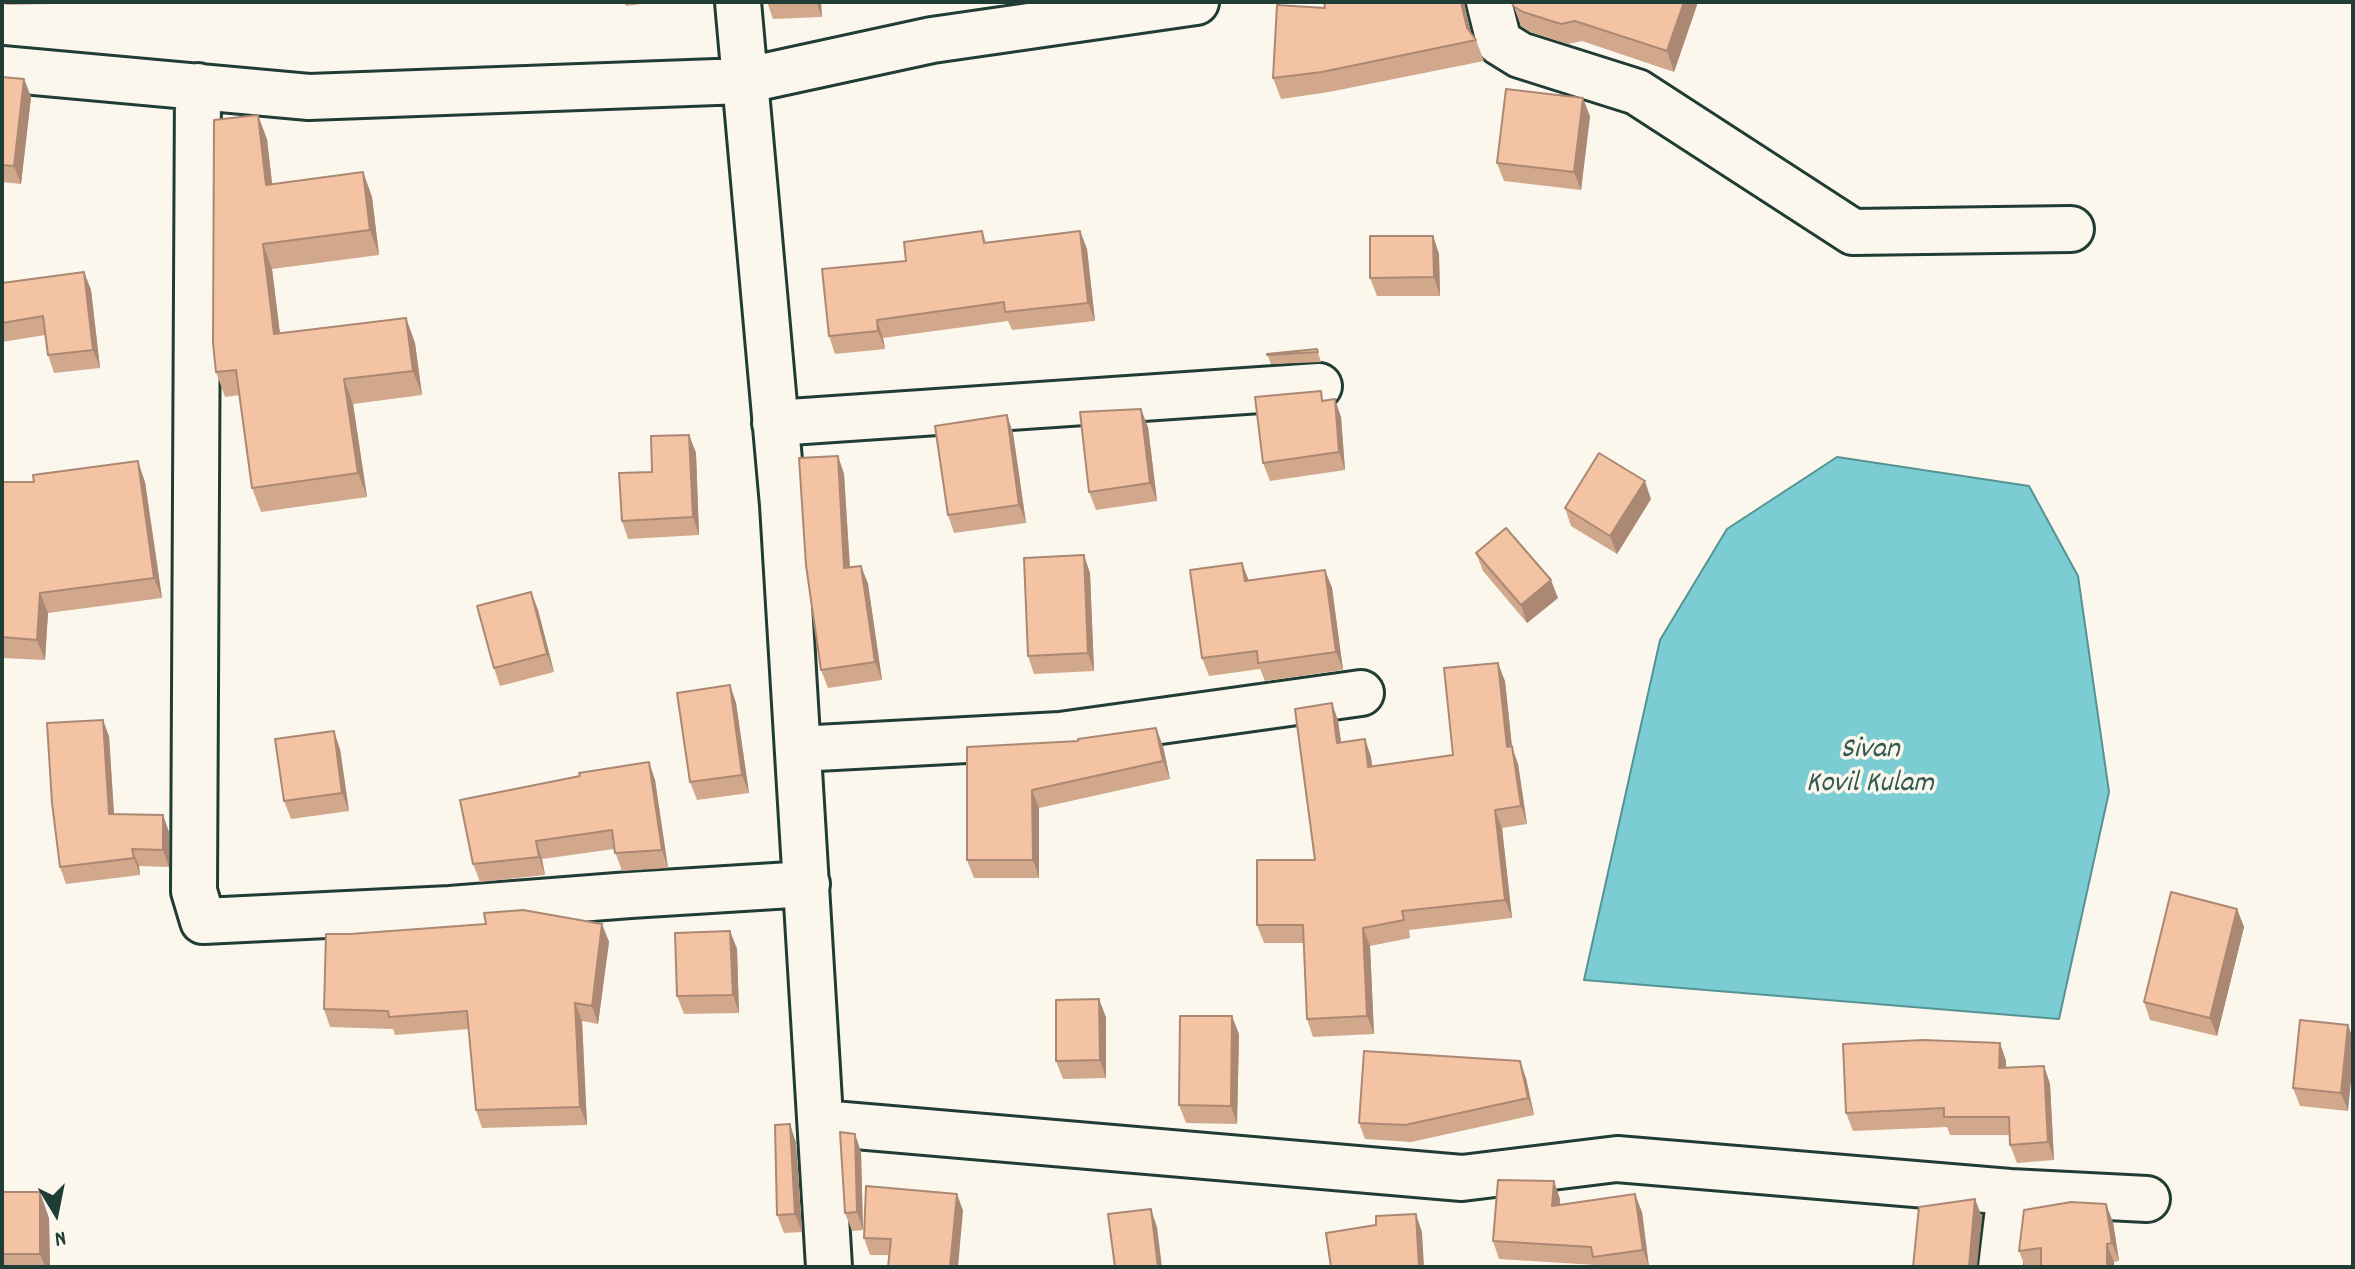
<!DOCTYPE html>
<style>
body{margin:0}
#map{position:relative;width:2355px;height:1269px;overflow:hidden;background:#fbf7ec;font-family:Dekko,sans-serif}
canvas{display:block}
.frame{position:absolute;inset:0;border:4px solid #1f3d34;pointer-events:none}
.north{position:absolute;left:16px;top:1173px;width:80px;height:80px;-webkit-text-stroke:6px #fbf7ec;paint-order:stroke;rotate:170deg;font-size:22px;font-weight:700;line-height:32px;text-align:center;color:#1f3d34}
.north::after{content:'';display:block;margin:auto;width:28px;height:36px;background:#1f3d34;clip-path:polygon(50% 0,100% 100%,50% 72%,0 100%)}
</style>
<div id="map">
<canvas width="2355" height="1269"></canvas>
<div class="frame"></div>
<div class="north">N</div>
</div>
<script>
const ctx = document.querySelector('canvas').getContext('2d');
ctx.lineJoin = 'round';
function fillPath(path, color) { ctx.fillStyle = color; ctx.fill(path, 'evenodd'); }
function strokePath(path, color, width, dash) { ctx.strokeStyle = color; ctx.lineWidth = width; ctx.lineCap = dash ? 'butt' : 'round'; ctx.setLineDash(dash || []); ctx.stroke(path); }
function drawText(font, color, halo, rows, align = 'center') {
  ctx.font = font + ' Dekko,sans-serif'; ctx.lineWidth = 7; ctx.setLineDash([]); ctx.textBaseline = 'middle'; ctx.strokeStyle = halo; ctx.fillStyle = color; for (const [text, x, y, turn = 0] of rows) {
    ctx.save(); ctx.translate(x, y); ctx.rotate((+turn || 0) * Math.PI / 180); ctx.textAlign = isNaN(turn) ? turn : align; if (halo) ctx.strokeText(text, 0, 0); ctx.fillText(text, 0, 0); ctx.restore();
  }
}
const water = new Path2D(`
 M1837 457 2029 486 2078 576 2109 792 2059 1019 1584 980 1660 640 1727 529Z`);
const minor = new Path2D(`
 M738 2 783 505 829 1267
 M1489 2 1499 42 1520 55 1637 92 1853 232 2071 229
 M2 69 309 97 743 81 932 40 1196 2
 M198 86 194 891 203 921 450 909 630 895 807 884
 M775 423 1319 386
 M798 749 1060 735 1361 693
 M821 1123 1462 1178 1617 1159 2010 1192 2147 1199
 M2001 1267 2010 1192`);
const wall = new Path2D(`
 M5 2H52V4L6 5Z
 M624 2H656L626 6Z
 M767 2H821L822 17 773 19Z
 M1512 2 1697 5 1674 72 1582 41 1568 44 1530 32 1521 26Z
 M1465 7 1471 33 1476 40 1484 61 1329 92 1281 99 1273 78 1325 8Z
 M2 77 24 79 31 97 21 184 2 182Z
 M1590 116 1581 190 1504 181 1497 163Z
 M267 139 272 184 363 172 372 197 379 255 272 269 280 333 406 318 415 343 422 395 353 404 367 497 261 512 252 488 240 395 225 397 216 372Z
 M982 231 986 242 1080 231 1087 249 1095 321 1012 330 1008 321 883 338 885 349 835 354 829 336 906 261Z
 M1433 236 1439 254 1440 296H1377L1370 278Z
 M84 272 91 290 100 368 54 373 48 355 45 335 2 342V283Z
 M1317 349 1321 362 1271 364 1267 354Z
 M1324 400 1341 417 1345 470 1270 481 1263 463Z
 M1007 415 1013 433 1026 523 954 533 948 515Z
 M1148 427 1157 501 1096 510 1089 492Z
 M689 435 696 453 699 535 628 539 622 521 652 472Z
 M838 456 844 474 850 567 861 566 868 584 882 680 828 688 821 670Z
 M2 482H145L162 598 48 613 45 660 2 658Z
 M1651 499 1617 554 1571 526 1565 508Z
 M1476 553 1558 598 1527 623 1483 571Z
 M1242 563 1248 580 1325 570 1332 588 1343 670 1265 681 1260 669 1209 676 1202 658Z
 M1090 573 1094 671 1034 674 1028 656Z
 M531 592 538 610 554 672 500 686 494 668Z
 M1505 681 1512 747 1518 764 1527 824 1502 828 1512 918 1409 930 1410 938 1370 946 1374 1034 1313 1037 1307 1019 1304 943H1264L1257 925 1315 860 1332 703 1338 721 1341 743 1365 739 1371 757 1372 766 1453 755Z
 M730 685 736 703 749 793 697 800 690 782Z
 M109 736 114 814 163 815 169 832V867L139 866 140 875 66 884 60 867Z
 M1078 741 1163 746 1170 779 1039 808V878H974L967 860Z
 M340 749 349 811 291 819 284 801Z
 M649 762 655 780 668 868 622 871 614 849 542 859 545 875 480 882 473 864Z
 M2237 909 2244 927 2217 1036 2150 1020 2144 1002Z
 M602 924 609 942 598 1024 582 1021 587 1125 482 1128 476 1110 469 1029 395 1035 393 1029 330 1027 324 1009 350 934Z
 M730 931 737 949 739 1013 684 1014 677 996Z
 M1106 1017V1078L1063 1079 1056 1061Z
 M2348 1025V1111L2300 1106 2293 1088Z
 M1239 1034 1237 1124 1186 1123 1179 1105Z
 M2000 1043 2006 1061V1068L2044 1066 2050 1084 2054 1160 2017 1163 2010 1145V1135H1950L1947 1127 1853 1131 1846 1113Z
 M1526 1078 1534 1115 1411 1142 1365 1139 1359 1123Z
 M790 1124 796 1143 802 1232 784 1233 777 1215Z
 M855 1134 861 1152 863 1230 852 1231 845 1213Z
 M1554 1181 1560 1199V1205L1642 1212 1649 1267H1597L1596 1265 1499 1259 1493 1241Z
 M2 1192 49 1218 50 1267H2Z
 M957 1194 963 1211 889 1255H870L864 1238Z
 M2113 1222 2119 1261 2114 1262V1267H2025L2019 1251Z`);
const shadedWall = new Path2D(`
 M816 2H821L822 17Z
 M1461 2H1465V7L1473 41 1467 28Z
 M1684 2H1696L1697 5 1674 72 1667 51Z
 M24 79 31 97 21 184 14 166Z
 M1583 98 1590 116 1581 190 1574 172Z
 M258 115 267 139 275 209 266 185Z
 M363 172 372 197 379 255 370 230Z
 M1080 231 1087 249 1095 321 1088 303Z
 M1433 236 1439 254 1440 296 1434 277Z
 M263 244 272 269 283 359 274 334Z
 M84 272 91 290 100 368 93 350Z
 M406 318 415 343 422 395 413 371Z
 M877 320 883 338 885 349 878 331Z
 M344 379 353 404 367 497 358 473Z
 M1335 399 1341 417 1345 470 1339 452Z
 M1141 409 1148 427 1157 501 1150 483Z
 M1007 415 1013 433 1026 523 1019 505Z
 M689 435 696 453 699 535 693 517Z
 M838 456 844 474 851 586 844 568Z
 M138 461 145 482 162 598 154 578Z
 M1645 481 1651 499 1617 554 1610 536Z
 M1084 555 1090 573 1094 671 1088 653Z
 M1242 563 1249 581H1245Z
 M861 566 868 584 882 680 875 662Z
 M1325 570 1332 588 1343 670 1336 652Z
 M1551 580 1558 598 1527 623 1521 605Z
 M531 592 538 610 554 672 547 654Z
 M40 593 48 613 45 660 37 640Z
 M1498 663 1505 681 1512 747 1518 764 1527 824 1521 806 1507 747Z
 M730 685 736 703 749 793 742 775Z
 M1332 703 1338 721 1344 761 1337 743Z
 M103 720 109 736 115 831 109 814Z
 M1156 728 1163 746 1170 779 1163 761Z
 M334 731 340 749 349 811 342 793Z
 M1365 739 1371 757 1375 785 1368 767Z
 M649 762 655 780 668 868 662 850Z
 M1032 790 1039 808V878L1033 860Z
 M1495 810 1502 828 1512 918 1505 900Z
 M163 815 169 832V867L163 850Z
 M536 841 542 859 545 875 539 857Z
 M132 849 139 866 140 875 134 858Z
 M2237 909 2244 927 2217 1036 2210 1018Z
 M602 924 609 942 598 1024 592 1006Z
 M1363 928 1370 946 1374 1034 1367 1016Z
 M730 931 737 949 739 1013 733 995Z
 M1099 999 1106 1017V1078L1100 1060Z
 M575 1003 582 1021 587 1125 580 1107Z
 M1232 1016 1239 1034 1237 1124 1231 1106Z
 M2348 1025 2353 1038V1061L2348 1111 2341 1093Z
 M2000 1043 2006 1061V1086L1999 1068Z
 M1520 1061 1526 1078 1534 1115 1528 1098Z
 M2044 1066 2050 1084 2054 1160 2048 1142Z
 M790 1124 796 1143 802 1232 795 1214Z
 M855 1134 861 1152 863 1230 857 1212Z
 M1554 1181 1560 1199 1559 1224 1552 1206Z
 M40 1192 49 1218 50 1267H45L40 1254Z
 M957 1194 963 1211 958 1267H950Z
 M1635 1194 1642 1212 1649 1267 1643 1250Z
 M1975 1199 1982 1217 1977 1267H1969Z
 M2106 1204 2113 1222 2119 1261 2112 1243Z
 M1151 1209 1157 1227 1162 1267H1158Z
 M1416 1214 1422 1232 1424 1267H1419Z
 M2107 1244 2114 1262V1267H2107Z`);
const building = new Path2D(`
 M1324 2H1461L1467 28 1476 40 1322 72 1273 78 1277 5 1325 8Z
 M1512 2H1684L1667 51 1575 21 1561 24 1523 12 1513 6Z
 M2 77 24 79 14 166 2 165Z
 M1506 89 1583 98 1574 172 1497 163Z
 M258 115 266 185 363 172 370 230 263 244 274 334 406 318 413 371 344 379 358 473 252 488 236 370 216 372 213 343 214 120Z
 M982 231 984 243 1080 231 1088 303 1005 312 1004 302 877 320 878 331 829 336 822 269 906 261 904 242Z
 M1370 236H1433L1434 277 1370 278Z
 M84 272 93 350 48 355 43 316 2 323V283Z
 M1317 349 1318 352 1267 355V354Z
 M1321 391 1322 401 1335 399 1339 452 1263 463 1255 397Z
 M1141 409 1150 483 1089 492 1080 412Z
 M1007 415 1019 505 948 515 935 426Z
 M689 435 693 517 622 521 619 473 652 472 651 436Z
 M1599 453 1645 481 1610 536 1565 508Z
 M838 456 844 568 861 566 875 662 821 670 806 565 799 458Z
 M138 461 154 578 40 593 37 640 2 637V482H34L33 475Z
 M1506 528 1551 580 1521 605 1476 553Z
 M1084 555 1088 653 1028 656 1024 558Z
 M1242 563 1245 581 1325 570 1336 652 1258 663 1257 651 1202 658 1190 570Z
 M531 592 547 654 494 668 477 606Z
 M1498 663 1507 747 1512 746 1521 806 1495 810 1505 900 1402 911 1404 920 1363 928 1367 1016 1307 1019 1303 925H1257V860H1315L1295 709 1332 703 1337 743 1365 739 1368 767 1453 755 1444 668Z
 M730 685 742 775 690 782 677 693Z
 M103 720 109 814 163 815V850L132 849 134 858 60 867 52 803 47 723Z
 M1156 728 1163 761 1032 790 1033 860H967V747L1078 741V739Z
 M334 731 342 793 284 801 275 739Z
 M649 762 662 850 615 853 612 830 536 841 539 857 473 864 460 800 580 776 579 773Z
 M2171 892 2237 909 2210 1018 2144 1002Z
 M523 910 602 924 592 1006 575 1003 580 1107 476 1110 467 1011 389 1017 388 1011 324 1009 326 934H350L486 924 484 913Z
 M730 931 733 995 677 996 675 933Z
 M1099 999 1100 1060 1056 1061V1000Z
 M1180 1016H1232L1231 1106 1179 1105Z
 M2300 1020 2348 1025 2341 1093 2293 1088Z
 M1923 1040 2000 1043 1999 1068 2044 1066 2048 1142 2010 1145 2009 1117H1944V1108L1846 1113 1843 1044Z
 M1364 1051 1520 1061 1528 1098 1405 1125 1359 1123Z
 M790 1124 795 1214 777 1215 775 1125Z
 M840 1132 855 1134 857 1212 845 1213Z
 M1498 1180 1554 1181 1552 1206 1635 1194 1643 1250 1593 1257 1591 1247 1493 1241Z
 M866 1186 957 1194 950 1267H888L891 1239 864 1238Z
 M2 1192H40V1254H2Z
 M1975 1199 1969 1267H1913L1919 1207Z
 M2071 1202 2106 1204 2112 1243 2107 1244V1267H2041V1248L2019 1251 2024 1210Z
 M1151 1209 1158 1267H1115L1108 1214Z
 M1416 1214 1419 1267H1331L1326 1233 1376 1225V1216Z`);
const waterNames = [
 ["Sivan",1870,752],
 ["Kovil Kulam",1870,786]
];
fillPath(water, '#7bccd3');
strokePath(water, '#569393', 2);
strokePath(minor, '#1f3d34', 50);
strokePath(minor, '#fbf7ec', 44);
fillPath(wall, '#d2a88d');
fillPath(shadedWall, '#ab8873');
fillPath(building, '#f4c3a4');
strokePath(building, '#ab8873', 2);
drawText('italic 30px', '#315a54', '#fbf7ec', waterNames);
</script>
